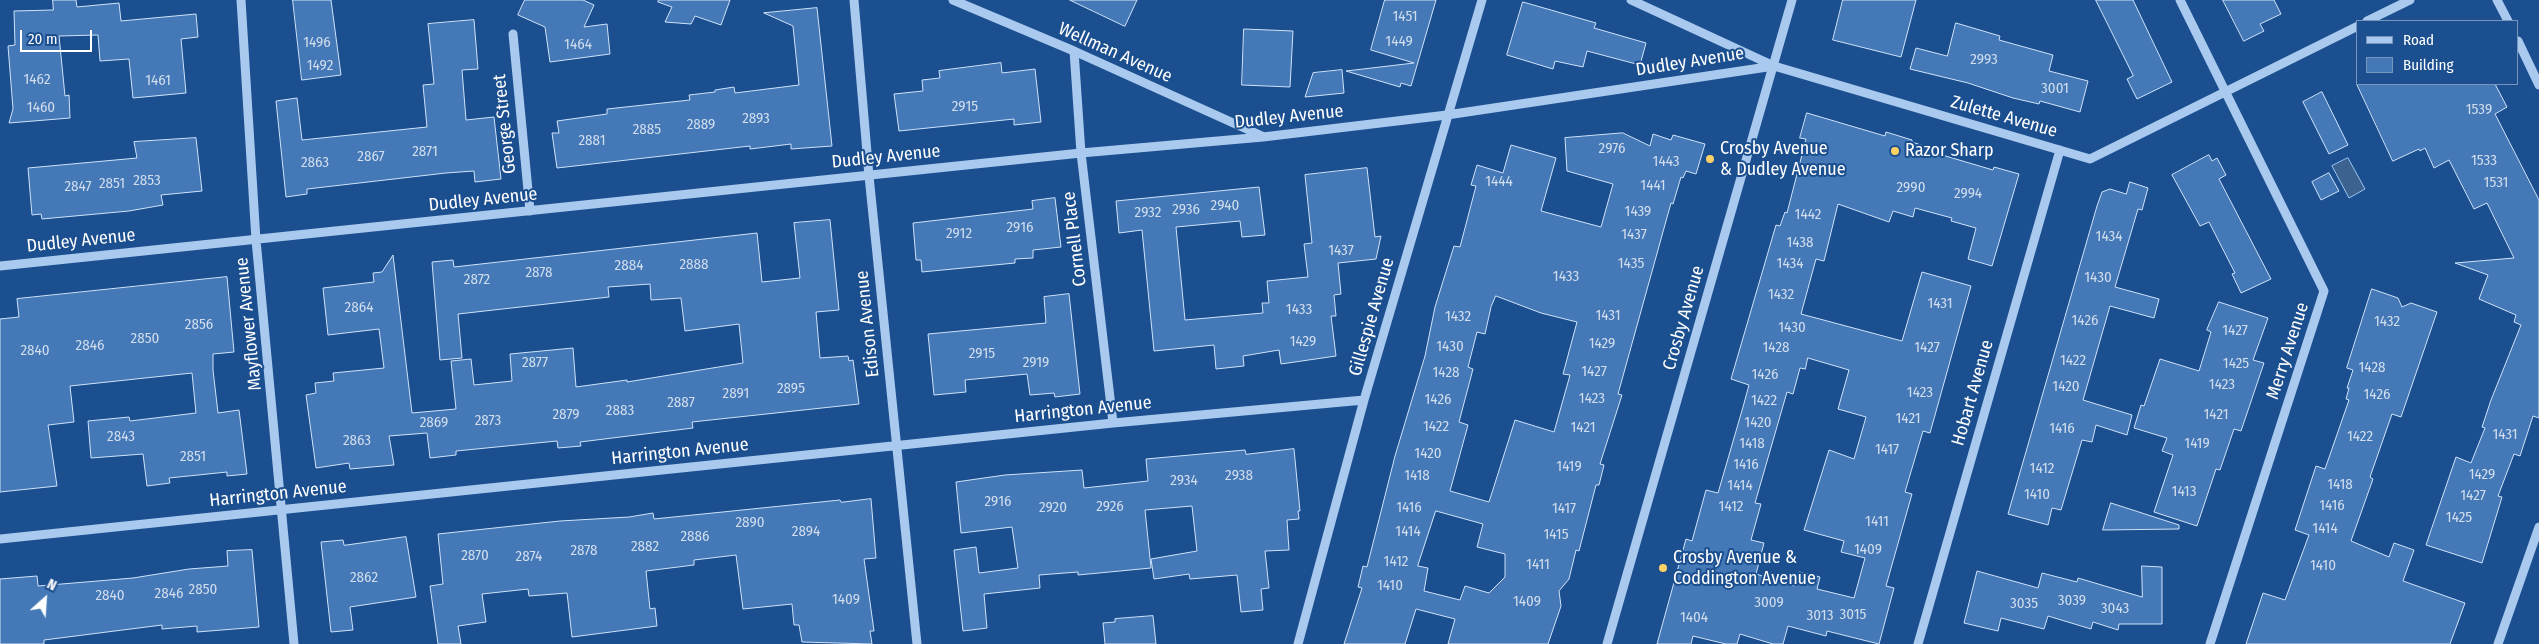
<!DOCTYPE html>
<style>
body{margin:0}
#map{position:relative;width:2539px;height:644px;overflow:hidden;background:#1b4f8f;font-family:"Fira Sans Condensed",sans-serif}
canvas{display:block}
.legend{position:absolute;left:2356px;top:20px;width:162px;height:65px;box-sizing:border-box;background:#1b4f8f;border:1px solid #7695bc;margin:0;padding:6px 9px;list-style:none;font-size:15px;color:#fff}
.legend li{display:flex;align-items:center;gap:10px;height:25px}
.legend b{width:25px;border:1px solid #7695bc}
.north{position:absolute;left:20px;top:574px;width:50px;height:50px;-webkit-text-stroke:4px #1b4f8f;paint-order:stroke;rotate:26deg;font-size:14px;font-weight:700;line-height:20px;text-align:center;color:#fff}
.north::after{content:'';display:block;margin:auto;width:18px;height:22px;background:#fff;clip-path:polygon(50% 0,100% 100%,50% 72%,0 100%)}
.scale{position:absolute;left:20px;top:30px;width:72px;height:22px;box-sizing:border-box;border:2px solid #fff;border-top:0;padding-left:6px;font-size:15px;line-height:18px;white-space:nowrap;color:#fff;-webkit-text-stroke:4px #1b4f8f;paint-order:stroke}
</style>
<div id="map">
<canvas width="2539" height="644"></canvas>
<ul class="legend">
<li><b style="height:6px;background:#a9c9ee"></b>Road</li>
<li><b style="height:14px;background:#4478b7"></b>Building</li>
</ul>
<div class="north">N</div>
<div class="scale">20 m</div>
</div>
<script>
const ctx = document.querySelector('canvas').getContext('2d');
ctx.lineJoin = 'round';
function fillPath(path, color) { ctx.fillStyle = color; ctx.fill(path, 'evenodd'); }
function strokePath(path, color, width, dash) { ctx.strokeStyle = color; ctx.lineWidth = width; ctx.lineCap = dash ? 'butt' : 'round'; ctx.setLineDash(dash || []); ctx.stroke(path); }
function drawText(font, color, halo, rows, align = 'center') {
  ctx.font = font + ' "Fira Sans Condensed",sans-serif'; ctx.lineWidth = 4; ctx.setLineDash([]); ctx.textBaseline = 'middle'; ctx.strokeStyle = halo; ctx.fillStyle = color; for (const [text, x, y, turn = 0] of rows) {
    ctx.save(); ctx.translate(x, y); ctx.rotate((+turn || 0) * Math.PI / 180); ctx.textAlign = isNaN(turn) ? turn : align; if (halo) ctx.strokeText(text, 0, 0); ctx.fillText(text, 0, 0); ctx.restore();
  }
}
const water = new Path2D(`
 M2348 158 2365 189 2349 198 2332 166Z`);
const building = new Path2D(`
 M53 0H76L77 7 119 3 121 21 196 14 198 37 181 39 186 93 133 98 129 59 100 61 98 35 59 36 65 96 69 95 70 118 9 123 13 109 8 46 15 45 14 11 53 10Z
 M293 0H331L341 75 302 80Z
 M525 0H583L594 5 584 27 607 24 610 54 550 62 545 27 518 15Z
 M659 0H730L721 25 695 16 691 24 665 22 672 7 658 2Z
 M1070 0H1137L1125 26Z
 M1385 0H1436L1411 86 1401 83 1400 87 1346 71 1414 63 1371 50Z
 M1843 0H1916L1901 57 1833 40Z
 M2096 0H2133L2172 82 2137 99 2127 79 2133 76Z
 M2223 0H2274L2281 14 2260 24 2264 31 2244 41Z
 M1523 2 1596 23 1594 28 1646 43 1640 65 1587 51 1583 67 1555 61 1553 69 1507 55Z
 M817 8 832 146 791 149V144L750 149V146L557 168 552 133H559L557 121 607 114V109L690 100 689 95 715 92V90L734 87 735 93 799 85 793 26 764 13Z
 M474 20 478 69 462 70 466 120 494 117 501 179 475 182 474 171 446 173 307 189V194L286 197 276 101 297 98 302 140 427 127 423 85 434 84 428 24Z
 M1956 23 2000 36 1999 40 2053 55 2049 71 2088 81 2080 112 2040 101 2039 104 2013 98 1968 83 1910 69 1916 48 1947 56Z
 M1244 29 1293 31 1290 87 1242 85Z
 M1001 63 1002 73 1035 69 1041 122 1014 125V119L899 131 894 94 923 91 922 80 940 78 939 71Z
 M1342 70 1344 93 1305 97 1313 73Z
 M2357 84H2495L2507 107 2495 114 2539 200V418L2533 416 2520 456 2514 454 2498 496 2502 497 2482 563 2426 545 2456 457 2471 463 2485 428 2482 427 2491 400 2521 325 2514 322 2516 315 2479 299 2488 275 2455 263 2514 258 2487 203 2474 209 2449 160 2434 168 2425 148 2420 151 2419 149 2393 161Z
 M2322 92 2348 145 2329 154 2303 102Z
 M1807 113 1885 136 1886 132 1912 140V142L1933 149 1932 152 1993 170 1994 167 2019 174 1992 266 1968 259 1976 228 1951 221 1952 218 1915 208 1913 217 1893 211 1889 222 1838 204 1824 261 1816 259 1801 314 1902 341 1922 272 1971 286 1930 433 1923 431 1905 492 1912 494 1886 586 1894 588 1879 644 1827 631 1826 636 1788 626 1783 644H1773L1740 634 1737 644H1726L1693 636 1691 644H1657L1686 539 1692 541 1706 490 1718 493 1743 407 1749 385 1731 379 1776 225 1780 226 1785 212 1787 213 1806 139 1800 138ZM1808 358 1849 370 1838 409 1866 417 1854 459 1829 450 1804 530 1844 541 1841 552 1865 558 1854 598 1817 589 1820 577 1799 572 1795 586 1756 574 1764 543 1751 540 1761 504 1755 503 1787 392 1793 394 1800 368 1805 369Z
 M1623 133 1650 146 1653 134 1671 140 1673 135 1705 144 1696 174 1686 171 1683 178 1681 177 1673 204 1671 203 1618 394 1622 395 1600 464 1604 465 1599 485H1596L1579 551 1576 550 1569 579 1559 591 1561 606 1548 644H1448L1455 619 1416 609 1405 644H1344L1362 588 1358 587 1363 566 1367 567 1395 456 1425 356 1435 307 1454 246 1460 247 1476 186 1471 185 1477 165 1503 173 1511 145 1556 158 1541 211 1601 227 1613 184 1567 171 1565 138ZM1496 296 1541 313 1577 322 1563 374 1570 375 1554 432 1515 420 1489 502 1450 491 1468 425 1459 422 1473 369 1468 367 1477 332 1485 334 1491 307ZM1436 511 1483 524 1477 547 1505 554V577L1489 593 1465 586 1460 600 1424 591 1428 568 1418 566Z
 M196 138 202 191 161 195 163 205 129 211 42 219 41 214 32 215 28 168 137 158 134 142Z
 M2209 155 2212 161 2217 158 2226 175 2219 179 2271 279 2241 293 2232 274 2235 273 2209 222 2200 226 2172 175Z
 M1367 168 1375 237 1381 236 1376 259 1338 263 1341 294 1334 295 1336 316H1331L1336 356 1281 364 1279 350 1243 356 1244 366 1216 369 1214 345 1154 351 1142 230 1119 233 1116 201 1259 187 1265 235 1242 237 1240 221 1176 227 1185 320 1263 313 1262 303H1269L1267 281 1308 277 1304 244 1312 243 1305 175Z
 M2329 173 2339 191 2321 200 2312 182Z
 M2130 182 2148 188 2142 210 2138 209 2115 287 2159 299 2154 318 2110 306 2083 400 2132 415 2127 435 2096 425 2092 442 2082 440 2061 510 2052 508 2048 525 2008 514 2097 206 2102 192 2110 189 2126 194Z
 M1055 198 1061 247 1033 250V258L1015 259V263L922 272 921 260H916L913 223 1033 209 1032 201Z
 M830 220 839 310 816 312 820 358 848 356 849 361 853 360 859 404 692 422 693 428 580 442 581 446 558 448 557 441 456 451V455L430 458 427 433 389 436 394 465 350 469 349 463 316 468 306 395 316 393 315 383 334 381 333 373 384 368 379 329 328 335 323 288 374 282 373 273 382 272 393 255 412 413 456 409 451 361 471 359 474 385 512 381 510 354 573 348 576 387 627 380V382L743 363 739 324 685 331 681 298 651 300 650 284 608 287 609 297 458 314 462 358 440 360 432 262 453 260 454 267 757 233 762 282 800 278 794 223Z
 M227 277 234 352 213 354V370L218 413 239 410 247 474 227 476V472L169 478 170 483 147 486 143 454 91 458 88 421 129 417 130 421 196 413 192 373 70 386 74 422 48 425 57 486 0 492V319L19 317 17 299Z
 M2372 289 2398 298 2402 307 2411 303 2437 312 2401 417 2392 414 2370 477 2373 479 2351 541 2389 557 2394 543 2414 550 2403 581 2465 603 2450 644H2246L2263 593 2285 600 2309 535 2295 530 2316 466 2325 469 2349 400 2346 399 2349 388H2347L2353 370 2347 368Z
 M1069 294 1080 394 1055 397 1054 393 1030 395 1027 374 965 380 966 392 934 395 928 334 1046 323 1044 297Z
 M2219 302 2268 318 2253 360 2264 363 2241 431 2234 429 2220 470 2216 469 2197 526 2154 512 2173 455 2162 451 2167 438 2134 428 2141 405 2144 406 2160 359 2199 371 2211 332 2207 330Z
 M1294 449 1300 511H1298L1299 519 1287 520 1289 550 1265 551 1269 588 1261 589 1263 610 1241 612 1237 575 1190 579 1189 574 1154 579 1151 559 1197 551 1192 506 1145 510 1151 568 1078 575V572L1039 575 1040 588 984 594 987 628 963 631 954 550 976 547 979 573 1018 568 1012 527 961 533 956 482 1005 475 1082 470 1084 488 1148 481 1146 459 1245 450 1246 454Z
 M871 499 876 558 864 559 874 631H870L872 644 802 642 799 625H794L792 604 743 609 736 555 694 560V565L646 571 650 609 655 608 657 626 572 637 567 593 529 596 528 589 482 594 486 622 458 626 461 644H438L430 586 443 584 438 534 560 521 629 517 653 513 654 519 840 500 841 502Z
 M2111 503 2179 525V529L2103 530Z
 M406 537 416 597 350 607 353 630 331 632 321 542 343 540 344 545Z
 M252 550 259 627 197 632V626L162 629V625L44 640V644H0V579L37 576 38 586 133 578 189 569 228 566 227 551Z
 M2142 566 2162 567V624H2119L2118 630 2093 622 2091 629 2048 616 2044 629 2001 618 1998 631 1964 623 1977 571 2038 588 2042 573 2077 582 2078 578 2142 597Z
 M1153 616 1156 644H1105L1103 623 1115 622V619Z`);
const minor = new Path2D(`
 M241 0 256 240 294 644
 M854 0 869 176 917 644
 M953 0 1074 51 1262 136
 M1631 0 1774 66 2090 159 2358 26
 M2180 0 2324 291 2210 644
 M2497 0 2508 21
 M2367 21 2410 0
 M513 34 530 211
 M2518 41 2539 85
 M1074 51 1081 153 1113 423
 M0 266 1081 153 1263 137 1447 115 1774 66
 M0 539 1113 423 1364 400
 M1298 644 1364 400 1482 0
 M1607 644 1792 0
 M1918 644 2060 150
 M2498 644 2539 527`);
const markers = [
 [1895,151,5,"#ffd166"],
 [1710,159,5,"#ffd166"],
 [1663,568,5,"#ffd166"]
];
const numberNames = [
 ["1451",1405,17],
 ["1449",1399,42],
 ["1496",317,43],
 ["1464",578,45],
 ["2993",1984,60],
 ["1492",320,66],
 ["1462",37,80],
 ["1461",158,81],
 ["3001",2055,89],
 ["2915",965,107],
 ["1460",41,108],
 ["1539",2479,110],
 ["2893",756,119],
 ["2889",701,125],
 ["2885",647,130],
 ["2881",592,141],
 ["2976",1612,149],
 ["2871",425,152],
 ["2867",371,157],
 ["1533",2484,161],
 ["1443",1666,162],
 ["2863",315,163],
 ["2853",147,181],
 ["1444",1499,182],
 ["1531",2496,183],
 ["2851",112,184],
 ["1441",1653,186],
 ["2847",78,187],
 ["2990",1911,188],
 ["2994",1968,194],
 ["2940",1225,206],
 ["2936",1186,210],
 ["1439",1638,212],
 ["2932",1148,213],
 ["1442",1808,215],
 ["2916",1020,228],
 ["2912",959,234],
 ["1437",1634,235],
 ["1434",2109,237],
 ["1438",1800,243],
 ["1437",1341,251],
 ["1435",1631,264],
 ["1434",1790,264],
 ["2888",694,265],
 ["2884",629,266],
 ["2878",539,273],
 ["1433",1566,277],
 ["1430",2098,278],
 ["2872",477,280],
 ["1432",1781,295],
 ["1431",1940,304],
 ["2864",359,308],
 ["1433",1299,310],
 ["1431",1608,316],
 ["1432",1458,317],
 ["1426",2085,321],
 ["1432",2387,322],
 ["2856",199,325],
 ["1430",1792,328],
 ["1427",2235,331],
 ["2850",145,339],
 ["1429",1303,342],
 ["1429",1602,344],
 ["2846",90,346],
 ["1430",1450,347],
 ["1428",1776,348],
 ["1427",1927,348],
 ["2840",35,351],
 ["2915",982,354],
 ["1422",2073,361],
 ["2877",535,363],
 ["2919",1036,363],
 ["1425",2236,364],
 ["1428",2372,368],
 ["1427",1594,372],
 ["1428",1446,373],
 ["1426",1765,375],
 ["1423",2222,385],
 ["1420",2066,387],
 ["2895",791,389],
 ["1423",1920,393],
 ["2891",736,394],
 ["1426",2377,395],
 ["1423",1592,399],
 ["1426",1438,400],
 ["1422",1764,401],
 ["2887",681,403],
 ["2883",620,411],
 ["2879",566,415],
 ["1421",2216,415],
 ["1421",1908,419],
 ["2873",488,421],
 ["2869",434,423],
 ["1420",1758,423],
 ["1422",1436,427],
 ["1421",1583,428],
 ["1416",2062,429],
 ["1431",2505,435],
 ["2843",121,437],
 ["1422",2360,437],
 ["2863",357,441],
 ["1418",1752,444],
 ["1419",2197,444],
 ["1417",1887,450],
 ["1420",1428,454],
 ["2851",193,457],
 ["1416",1746,465],
 ["1419",1569,467],
 ["1412",2042,469],
 ["1429",2482,475],
 ["2938",1239,476],
 ["1418",1417,476],
 ["2934",1184,481],
 ["1418",2340,485],
 ["1414",1740,486],
 ["1413",2184,492],
 ["1410",2037,495],
 ["1427",2473,496],
 ["2916",998,502],
 ["1416",2332,506],
 ["2926",1110,507],
 ["1412",1731,507],
 ["2920",1053,508],
 ["1416",1409,508],
 ["1417",1564,509],
 ["1425",2459,518],
 ["1411",1877,522],
 ["2890",750,523],
 ["1414",2325,529],
 ["2894",806,532],
 ["1414",1408,532],
 ["1415",1556,535],
 ["2886",695,537],
 ["2882",645,547],
 ["1409",1868,550],
 ["2878",584,551],
 ["2870",475,556],
 ["2874",529,557],
 ["1412",1396,562],
 ["1411",1538,565],
 ["1410",2323,566],
 ["2862",364,578],
 ["1410",1390,586],
 ["2850",203,590],
 ["2846",169,594],
 ["2840",110,596],
 ["1409",846,600],
 ["3039",2072,601],
 ["1409",1527,602],
 ["3009",1769,603],
 ["3035",2024,604],
 ["3043",2115,609],
 ["3015",1853,615],
 ["3013",1820,616],
 ["1404",1694,618]
];
const streetNames = [
 ["Wellman Avenue",1115,53,24],
 ["Dudley Avenue",1690,62,-9],
 ["Dudley Avenue",1289,117,-6],
 ["Zulette Avenue",2004,117,16],
 ["George Street",505,124,-96],
 ["Dudley Avenue",886,157,-6],
 ["Dudley Avenue",483,200,-6],
 ["Cornell Place",1075,239,-97],
 ["Dudley Avenue",81,241,-6],
 ["Gillespie Avenue",1372,317,-74],
 ["Crosby Avenue",1684,318,-74],
 ["Mayflower Avenue",249,324,-96],
 ["Edison Avenue",868,324,-96],
 ["Merry Avenue",2288,351,-72],
 ["Hobart Avenue",1973,393,-74],
 ["Harrington Avenue",1083,410,-6],
 ["Harrington Avenue",680,452,-6],
 ["Harrington Avenue",278,494,-6]
];
const poiNames = [
 ["Crosby Avenue",1720,149],
 ["& Dudley Avenue",1720,170],
 ["Razor Sharp",1905,151],
 ["Crosby Avenue &",1673,558],
 ["Coddington Avenue",1673,579]
];
fillPath(water, '#3c6290');
strokePath(water, '#9cc4f0', 1);
fillPath(building, '#4478b7');
strokePath(building, '#cfe3fa', 1);
strokePath(minor, '#a9c9ee', 9);
for (const [x, y, r, color] of markers) { const dot = new Path2D(); dot.arc(x, y, r, 0, 2 * Math.PI); ctx.fillStyle = color; ctx.fill(dot); strokePath(dot, '#1b4f8f', 2); }
drawText('15px', '#d0dded', null, numberNames);
drawText('18px', '#fff', '#1b4f8f', streetNames);
drawText('18px', '#fff', '#1b4f8f', poiNames, 'left');
</script>
